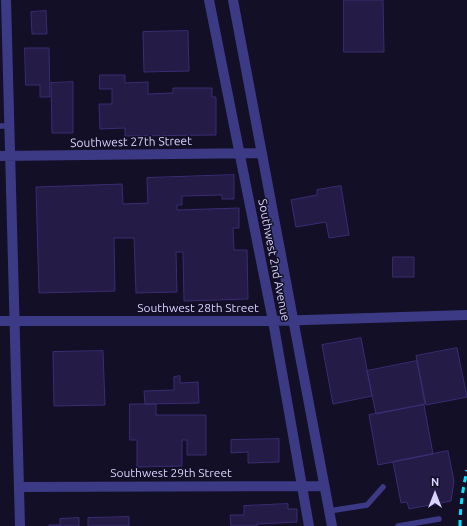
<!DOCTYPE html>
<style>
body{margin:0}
#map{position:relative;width:467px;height:526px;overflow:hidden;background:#130f26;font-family:Ubuntu,sans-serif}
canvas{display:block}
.north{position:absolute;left:415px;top:474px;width:40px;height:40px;-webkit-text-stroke:3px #130f26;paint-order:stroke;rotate:0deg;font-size:11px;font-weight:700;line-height:16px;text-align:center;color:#d9d4ff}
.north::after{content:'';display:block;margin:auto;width:14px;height:18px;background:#d9d4ff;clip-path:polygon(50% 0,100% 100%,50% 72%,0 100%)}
</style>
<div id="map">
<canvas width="467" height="526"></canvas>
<div class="north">N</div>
</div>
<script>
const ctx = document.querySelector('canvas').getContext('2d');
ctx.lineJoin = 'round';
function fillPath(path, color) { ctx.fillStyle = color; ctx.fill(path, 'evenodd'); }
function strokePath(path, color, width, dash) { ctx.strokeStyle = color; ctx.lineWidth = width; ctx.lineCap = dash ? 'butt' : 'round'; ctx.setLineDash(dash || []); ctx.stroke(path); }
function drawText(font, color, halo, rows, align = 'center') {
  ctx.font = font + ' Ubuntu,sans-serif'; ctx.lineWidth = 3; ctx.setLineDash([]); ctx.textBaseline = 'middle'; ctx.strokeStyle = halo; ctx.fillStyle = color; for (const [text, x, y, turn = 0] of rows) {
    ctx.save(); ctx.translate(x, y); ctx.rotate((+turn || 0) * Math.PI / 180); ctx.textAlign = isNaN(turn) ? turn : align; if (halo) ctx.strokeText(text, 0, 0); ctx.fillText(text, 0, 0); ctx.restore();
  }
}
const building = new Path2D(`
 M344 0H383L384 52H344Z
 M46 11 47 34H32L31 12Z
 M188 31 189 71 144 72 143 32Z
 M25 48H49L50 97H40V85H26Z
 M100 75H125V83L148 82V94L173 93V88H212V97H216V135L125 136V128L100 129 99 104H112V89H100Z
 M73 82V133H52L51 83Z
 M234 175V199H222V195L182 196V205H177V210L239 208V228H233L234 250H247L248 299 184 301 183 252H176L177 292 136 293 134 238H114L115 291 39 293 36 187 122 184 123 204 148 203 147 178Z
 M341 186 349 235 329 238 326 222 296 227 291 200 317 195V190Z
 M393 257H414V277H393Z
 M361 338 372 396 333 404 322 345Z
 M457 348 467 397 426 405 416 356Z
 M103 351 105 405 54 406 53 352Z
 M417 361 425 404 376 414 367 371Z
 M180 376V383L198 382 199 403 145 404 144 391 174 390V377Z
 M130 404H156V415H206V455H187V440H182V466L137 467V440H130Z
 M424 405 433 454 378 465 369 415Z
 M279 439V462L248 463V452L231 453V440Z
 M448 451 454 481 451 501 409 509 407 502 401 503 393 462Z
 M288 504V509H297V522L257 524V526H231L230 515H244V506Z
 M129 517V526H88V518Z
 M79 518V526H49V525H60V519Z`);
const service = new Path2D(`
 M0 126H10
 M329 511 367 505 383 487
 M398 526 439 519`);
const minor = new Path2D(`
 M6 0 20 526
 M209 0 273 321 309 526
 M233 0 332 526
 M0 156 262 153
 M0 321H273L467 315
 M19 487 324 486`);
const rail = new Path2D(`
 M460 526C460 507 463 488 467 470`);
const streetNames = [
 ["Southwest 27th Street",131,142,-1],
 ["Southwest 2nd Avenue",274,260,79],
 ["Southwest 28th Street",198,308],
 ["Southwest 29th Street",171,473]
];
fillPath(building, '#241b47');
strokePath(building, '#3b2d73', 1);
strokePath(service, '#3d3a85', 5.5);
strokePath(minor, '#3d3a85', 10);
strokePath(rail, '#00e5ff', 3, [6, 5]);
drawText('12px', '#d9d4ff', '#130f26', streetNames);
</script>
